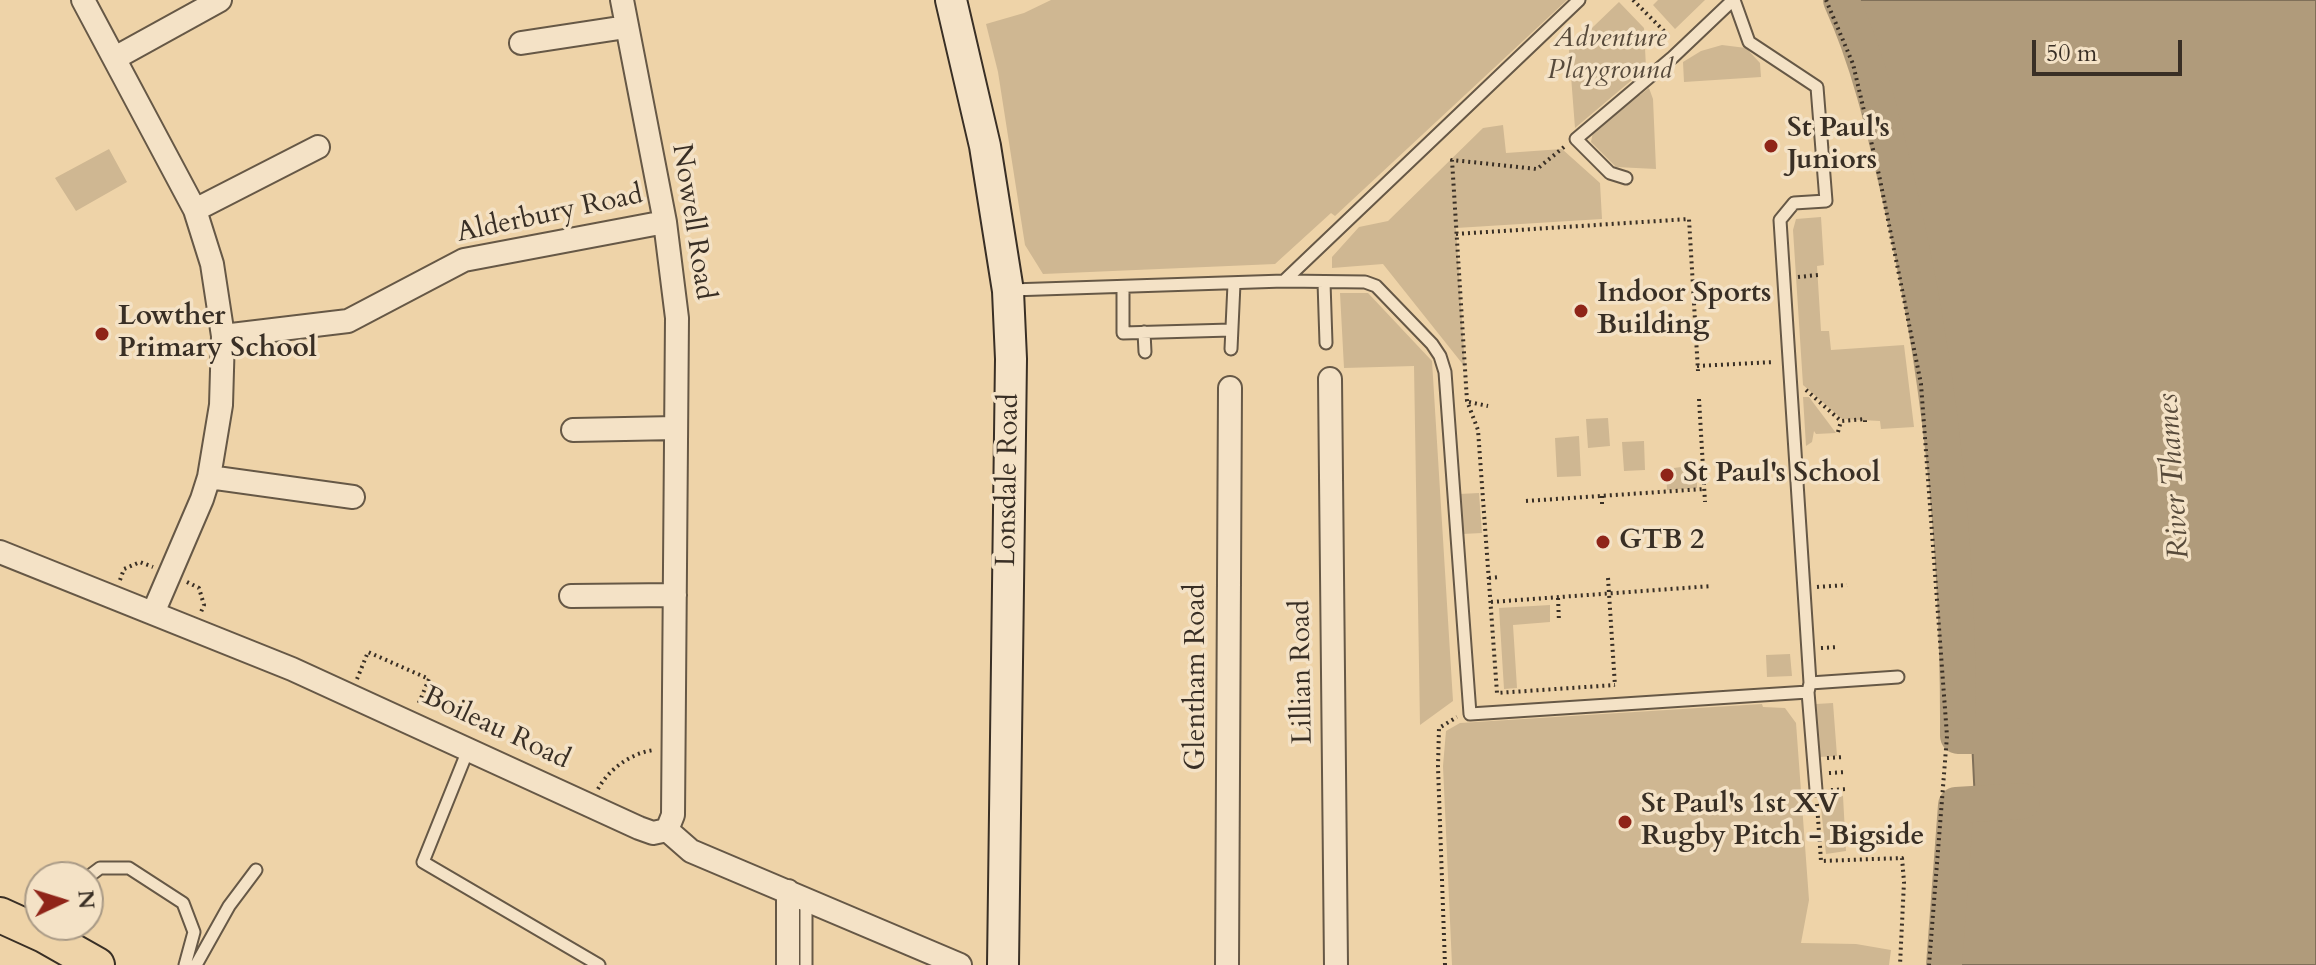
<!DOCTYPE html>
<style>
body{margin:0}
#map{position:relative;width:2316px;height:965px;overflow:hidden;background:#eed3a8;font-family:Cardo,serif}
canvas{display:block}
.north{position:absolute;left:24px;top:861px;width:80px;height:80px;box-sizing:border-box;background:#f4e2c6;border:2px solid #a99a86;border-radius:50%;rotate:86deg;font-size:22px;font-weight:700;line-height:32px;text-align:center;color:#392f25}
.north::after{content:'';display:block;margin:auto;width:28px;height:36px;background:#8f2418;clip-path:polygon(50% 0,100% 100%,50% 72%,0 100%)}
.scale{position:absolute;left:2032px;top:40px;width:150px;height:36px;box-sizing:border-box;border:4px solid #392f25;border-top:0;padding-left:10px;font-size:24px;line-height:28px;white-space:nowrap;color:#392f25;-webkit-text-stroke:6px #f4e2c6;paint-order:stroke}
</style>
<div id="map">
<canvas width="2316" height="965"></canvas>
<div class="north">N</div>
<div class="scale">50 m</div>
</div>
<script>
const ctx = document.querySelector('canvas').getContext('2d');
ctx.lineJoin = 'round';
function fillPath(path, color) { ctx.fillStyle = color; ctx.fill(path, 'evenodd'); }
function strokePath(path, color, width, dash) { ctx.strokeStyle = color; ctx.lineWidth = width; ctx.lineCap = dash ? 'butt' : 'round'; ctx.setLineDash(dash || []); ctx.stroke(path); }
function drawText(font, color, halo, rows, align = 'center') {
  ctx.font = font + ' Cardo,serif'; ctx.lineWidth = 7; ctx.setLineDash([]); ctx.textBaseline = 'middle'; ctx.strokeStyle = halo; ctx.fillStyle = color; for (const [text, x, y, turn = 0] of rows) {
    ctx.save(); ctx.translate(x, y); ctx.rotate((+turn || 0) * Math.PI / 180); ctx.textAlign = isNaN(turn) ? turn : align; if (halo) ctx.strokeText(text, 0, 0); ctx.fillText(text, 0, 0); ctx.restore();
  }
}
const green = new Path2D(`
 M1051 0H1567L1335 216 1331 213 1275 264 1043 274 1025 245 998 72 986 24 1024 13Z
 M1658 0H1705L1675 29 1653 5Z
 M1619 2 1644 28 1646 68 1575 128 1569 50Z
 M1722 45 1746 48 1760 63 1761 77 1684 82 1683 62 1701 51Z
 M1649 88 1653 99 1656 169 1616 167 1591 142 1593 132 1635 95H1640Z
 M1503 125 1506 153 1562 149 1600 183 1602 219 1456 228 1465 367 1383 264 1332 268V257L1359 227 1388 221 1483 128Z
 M109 149 127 182 76 211 55 178Z
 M1821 217 1824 265 1817 266 1821 331H1829L1831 350 1904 345 1914 427 1881 429 1880 421 1842 419 1803 385 1793 230 1796 219Z
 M1340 293H1368L1432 361 1453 701 1420 725 1414 366 1344 368Z
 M1803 397H1809L1836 433 1816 434 1814 431 1812 442 1806 446Z
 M1608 418 1610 446 1588 448 1586 419Z
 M1579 436 1581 476 1557 477 1555 438Z
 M1644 441 1645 470 1624 471 1622 442Z
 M1697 465V488L1667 490 1666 469Z
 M1479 493 1482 533 1462 534 1459 494Z
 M1550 605V622L1513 625 1517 688 1504 689 1499 608Z
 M1790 654 1792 676 1767 677 1766 655Z
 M1833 703 1837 756 1819 757 1816 704Z
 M1762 704 1763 707 1785 708 1796 723 1809 900 1801 943 1856 944 1891 950 1889 965H1452L1443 766 1446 731 1460 723Z
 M1843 796 1846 851 1826 854 1820 799Z`);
const water = new Path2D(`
 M1841 0H2316V965H1944L1956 805 1975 802 1972 740 1967 736H1958C1959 552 1941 371 1899 192 1884 127 1868 61 1841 0Z`);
const river = new Path2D(`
 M1841 0C1869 61 1884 127 1899 192 1941 371 1959 552 1958 736H2015
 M1944 965 1956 805 2022 801`);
const path = new Path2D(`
 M1633 0 1671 38
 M1826 0 1853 64 1879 175 1921 384 1947 736 1929 965
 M1564 147 1537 169 1452 160 1467 401 1478 430 1497 693 1615 685
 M1456 234 1689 219 1698 371
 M1798 277 1818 275
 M1697 366 1774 362
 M1806 390 1841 421 1865 419V422
 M1699 399 1705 502
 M1469 402 1488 406
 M1838 432 1841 421
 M1602 496V508
 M1526 501 1704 489
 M1489 578 1499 577
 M1608 578 1615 686
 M120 580 124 569 140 562 153 567
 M187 582 199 588 204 605 201 612
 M1817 587 1847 585
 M1558 598 1559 622
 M1491 602 1712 586
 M1821 648 1838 647
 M357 679 368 652 429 679 418 705
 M1827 758 1845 757
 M1829 773 1846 772
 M598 789C609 769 631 753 654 750
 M1831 790 1847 789
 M1817 804 1821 861 1902 858 1904 882 1900 965
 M1445 965 1438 767 1439 728 1457 717`);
const service = new Path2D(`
 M1734 0 1749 42 1817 87 1826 201 1794 203 1780 220 1810 683
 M1626 178 1610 173 1576 139 1673 57 1733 0
 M1284 281 1579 0
 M1324 282 1326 343
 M1123 287V333L1231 330
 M1011 290 1284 281 1365 282 1376 286 1432 344 1440 356 1445 372 1470 714 1808 692
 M1144 332 1145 352
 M1231 349 1234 284
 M468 750 423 862 599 965
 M1816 790 1808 692 1810 683 1898 677
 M88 877 100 868H129L183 903 194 932 185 965
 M806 900V965
 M196 965 229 906 256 870`);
const minor = new Path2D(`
 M83 0 195 210 212 264 223 336 221 405 209 477 353 497
 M622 0 665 222 677 318 673 815 667 830
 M521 43 626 27
 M115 58 220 0
 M195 210 318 147
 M223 336 348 321 464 260 665 222
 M1330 379 1336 965
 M573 430 676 428
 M0 552 292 669 639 828 653 833 667 830 691 851 960 965
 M571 596 675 595
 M153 613 202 499 209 477
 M788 891V965
 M1227 965 1230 388`);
const secondary = new Path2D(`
 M951 0 985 146 1008 291 1011 359 1003 965`);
const primary = new Path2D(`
 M0 915 44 935 97 965`);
const markers = [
 [1771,146,8,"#8f2418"],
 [1581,311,8,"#8f2418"],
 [102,334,8,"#8f2418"],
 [1667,475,8,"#8f2418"],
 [1603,542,8,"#8f2418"],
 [1625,822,8,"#8f2418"]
];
const parkNames = [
 ["Adventure",1610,40],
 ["Playground",1610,72]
];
const poiNames = [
 ["St Paul's",1787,130],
 ["Juniors",1787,162],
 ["Indoor Sports",1597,295],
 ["Building",1597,327],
 ["Lowther",118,318],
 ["Primary School",118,350],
 ["St Paul's School",1683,475],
 ["GTB 2",1619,542],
 ["St Paul's 1st XV",1641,806],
 ["Rugby Pitch - Bigside",1641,838]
];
const streetNames = [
 ["Alderbury Road",550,215,-12],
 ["Nowell Road",692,222,81],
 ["Lonsdale Road",1009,480,-89],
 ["Lillian Road",1303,672,-91],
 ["Glentham Road",1198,677,-90],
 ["Boileau Road",496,729,25]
];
const waterNames = [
 ["River Thames",2175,476,-94]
];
fillPath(green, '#cfb792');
fillPath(water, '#b09b7b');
strokePath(water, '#807059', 2);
strokePath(river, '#b09b7b', 36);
strokePath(service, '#665846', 15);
strokePath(minor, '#665846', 26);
strokePath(secondary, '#392f25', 34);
strokePath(primary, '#392f25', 38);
strokePath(path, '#392f25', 4, [2, 4]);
strokePath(service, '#f4e2c6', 11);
strokePath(minor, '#f4e2c6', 22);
strokePath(secondary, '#f4e2c6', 30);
strokePath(primary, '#eed3a8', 34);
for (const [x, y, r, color] of markers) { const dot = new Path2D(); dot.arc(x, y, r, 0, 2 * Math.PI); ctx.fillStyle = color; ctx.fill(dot); strokePath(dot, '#f4e2c6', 3); }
drawText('italic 28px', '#574a3b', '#f4e2c6', parkNames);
drawText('bold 28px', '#392f25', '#f4e2c6', poiNames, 'left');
drawText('28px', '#392f25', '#f4e2c6', streetNames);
drawText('italic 30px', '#574a3a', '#f4e2c6', waterNames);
</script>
